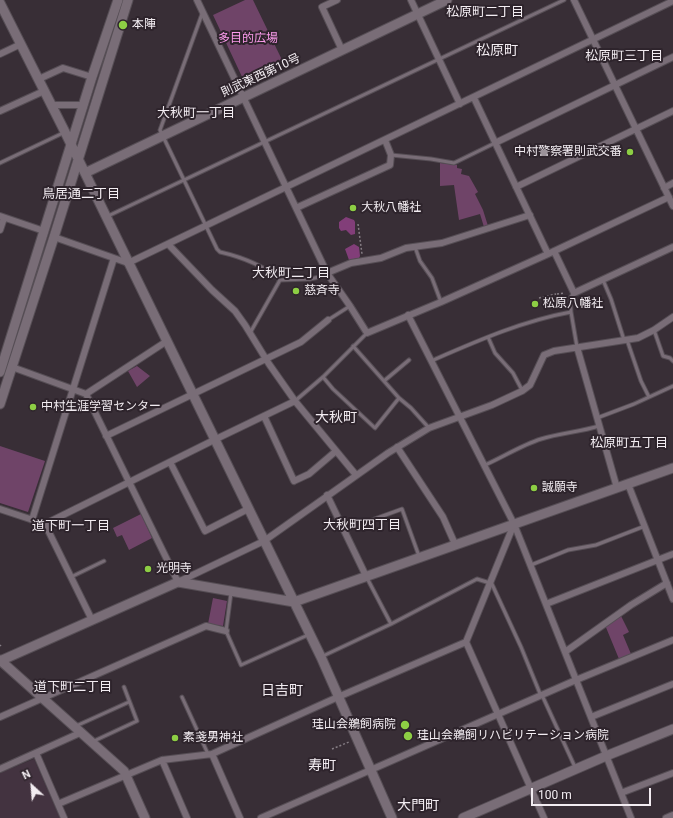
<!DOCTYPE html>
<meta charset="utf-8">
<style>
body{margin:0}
#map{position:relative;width:673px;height:818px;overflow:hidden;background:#382e36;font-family:Roboto,sans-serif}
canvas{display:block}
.north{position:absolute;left:12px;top:766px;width:40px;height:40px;-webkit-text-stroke:3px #2e242c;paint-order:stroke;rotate:334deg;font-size:11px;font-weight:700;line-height:16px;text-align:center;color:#f2ecf1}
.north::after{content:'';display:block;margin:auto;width:14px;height:18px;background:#f2ecf1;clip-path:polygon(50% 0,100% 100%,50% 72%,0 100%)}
.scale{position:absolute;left:531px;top:788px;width:120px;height:18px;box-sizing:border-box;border:2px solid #f2ecf1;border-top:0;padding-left:5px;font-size:12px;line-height:14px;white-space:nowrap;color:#f2ecf1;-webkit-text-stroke:3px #2e242c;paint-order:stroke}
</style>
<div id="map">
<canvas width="673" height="818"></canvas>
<div class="north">N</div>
<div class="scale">100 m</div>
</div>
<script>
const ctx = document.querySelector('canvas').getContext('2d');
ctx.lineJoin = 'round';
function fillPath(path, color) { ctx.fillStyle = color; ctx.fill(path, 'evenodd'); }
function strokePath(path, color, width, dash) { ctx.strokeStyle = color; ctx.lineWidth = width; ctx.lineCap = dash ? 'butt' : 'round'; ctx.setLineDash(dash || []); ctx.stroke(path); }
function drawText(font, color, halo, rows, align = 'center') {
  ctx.font = font + ' Roboto,"Noto Sans JP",sans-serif'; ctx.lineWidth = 4; ctx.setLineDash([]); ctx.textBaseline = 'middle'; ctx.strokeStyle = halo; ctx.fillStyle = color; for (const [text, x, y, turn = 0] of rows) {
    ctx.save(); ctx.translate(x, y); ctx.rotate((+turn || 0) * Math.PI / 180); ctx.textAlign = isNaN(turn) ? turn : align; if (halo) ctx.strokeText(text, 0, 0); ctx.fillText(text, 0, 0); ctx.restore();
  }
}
const built = new Path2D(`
 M34 759 60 818H0V773Z`);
const green = new Path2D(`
 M245 0H253L283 62 244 81 213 15Z
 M440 163 457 165V168L462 169 461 174 469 176 478 192 475 194 483 210 488 226 484 227 480 214 459 220 454 185 440 186Z
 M137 366 150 376 137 387 128 371Z
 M0 446 45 461 28 512 0 503Z
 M141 514 152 538 129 550 122 535 117 537 113 528Z
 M213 598 227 601 223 626 208 624Z
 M620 614 629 632 623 635 631 654 619 659 605 625Z`);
const forest = new Path2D(`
 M346 217 354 220 355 222V234L351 235 346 230 341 231 339 228V222Z
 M354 244 359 247 360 256 359 258 349 260 345 249Z`);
const path = new Path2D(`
 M358 224 362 254
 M557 294 564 293
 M539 298 556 294
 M0 646 1 645
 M332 749 349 742`);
const lane = new Path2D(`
 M202 14 160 130 217 249 220 252C242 257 263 265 280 280L310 279 329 275
 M391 155 431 159 454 163 495 143
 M0 163 63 133
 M108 216 564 0
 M415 247 420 261 432 278 441 302
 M603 280 611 299 624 340
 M574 293 570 298 571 312 577 347
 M328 320 350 306
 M654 330 663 356 670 358 673 361
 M250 333 280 280
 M488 337 495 353 513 373 522 390
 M627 340 641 381 649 397
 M353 346 399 398 411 408 429 428
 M431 361C477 341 522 321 571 312
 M323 377 333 389 375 428 399 398
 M384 381 409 360
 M295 401 323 377 367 333
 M597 418 634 404 673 386
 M485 465C503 457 522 445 541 439 560 433 580 432 599 426
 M344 530 402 509 419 556
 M531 565 568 550 596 545 645 526
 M71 577 104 561
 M367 578 391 624
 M491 582 521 647 541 696
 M231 593 226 631 241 665 308 635
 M323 656 391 624 477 579 490 583
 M542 695 575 767
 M182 697 208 754
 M76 726 129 702
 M94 741 137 721 124 687`);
const street = new Path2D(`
 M197 0 327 273 350 306 367 333 441 302 548 254 669 197
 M337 0 322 7 342 50
 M411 0 460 104
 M574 0 673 206
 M0 54 21 44
 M39 79 63 68 92 77
 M474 98 548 254
 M52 105H83
 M0 111 44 91
 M495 143 673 57
 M516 187 673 111
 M664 188 673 183
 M296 208 390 165 391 155 385 140
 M0 216 44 231
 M0 230 4 218
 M54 237 128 263 673 1
 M168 244 212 290 235 311 245 325 269 364 295 401 356 475
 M554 251 574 293 673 247
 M327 273 351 263 381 258 406 248 442 243 530 215
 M408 315 514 524 631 818
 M577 347 617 488
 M12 367 86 394 178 582 264 541 388 453 429 428 492 405 522 391 530 385 544 355 554 351 638 338 654 330 673 317
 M86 394 167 341
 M264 416 294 481 309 474 336 451
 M106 436 301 342 328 320
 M397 447 443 517 455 544
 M170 462 205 531 248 509
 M628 484 673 599
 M327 495 366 576
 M0 509 45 524 92 620
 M32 520 114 258
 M45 524 214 440 295 401
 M514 524 466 642 544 818
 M546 604 673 554
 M565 652 631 605 667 583
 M0 717 206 626 226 631
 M591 717 673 684
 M36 753 64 818
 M212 754 240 818
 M162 760 187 818
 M0 769 82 732
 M621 793 673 773
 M58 804 162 760 212 754 338 697 466 642
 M261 818 576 680 673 640
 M666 818 673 815`);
const secondary = new Path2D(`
 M0 3 64 130 321 657 392 818
 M85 173 447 0
 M0 372 92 77 118 0
 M0 404 54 237 128 0
 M0 660 124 771 145 818
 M0 661 178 582 294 602 673 468
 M463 818 606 756 673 729`);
const markers = [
 [123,25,5,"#8dce44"],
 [630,152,4,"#8dce44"],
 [353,208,4,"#8dce44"],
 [296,291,4,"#8dce44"],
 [535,304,4,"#8dce44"],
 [33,407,4,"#8dce44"],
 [534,488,4,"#8dce44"],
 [148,569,4,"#8dce44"],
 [405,725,5,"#8dce44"],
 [408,736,5,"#8dce44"],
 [175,738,4,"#8dce44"]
];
const poiNames = [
 ["本陣",132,25],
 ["中村警察署則武交番",622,152,"right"],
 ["大秋八幡社",361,208],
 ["慈斉寺",304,291],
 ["松原八幡社",543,304],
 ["中村生涯学習センター",41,407],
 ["誠願寺",542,488],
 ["光明寺",156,569],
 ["珪山会鵜飼病院",396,725,"right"],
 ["珪山会鵜飼リハビリテーション病院",417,736],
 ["素戔男神社",183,738]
];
const parkNames = [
 ["多目的広場",248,39]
];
const streetNames = [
 ["則武東西第10号",261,76,-25]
];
const neighbourhoodNames = [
 ["松原町二丁目",485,13],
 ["松原町三丁目",624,57],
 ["大秋町一丁目",196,114],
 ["鳥居通二丁目",81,195],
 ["大秋町二丁目",291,274],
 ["松原町五丁目",629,444],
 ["大秋町四丁目",362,526],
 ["道下町一丁目",71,527],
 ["道下町二丁目",73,688]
];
const quarterNames = [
 ["松原町",497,51],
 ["大秋町",336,418],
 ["日吉町",282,691],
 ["寿町",322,766],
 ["大門町",418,806]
];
fillPath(built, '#433340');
fillPath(green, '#6f4468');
fillPath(forest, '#823e79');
strokePath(lane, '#564e55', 5);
strokePath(street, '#564e55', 8);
strokePath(secondary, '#564e55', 11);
strokePath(path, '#857d84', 1.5, [2, 2]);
strokePath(lane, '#796d77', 3);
strokePath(street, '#796d77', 6);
strokePath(secondary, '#796d77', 9);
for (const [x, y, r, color] of markers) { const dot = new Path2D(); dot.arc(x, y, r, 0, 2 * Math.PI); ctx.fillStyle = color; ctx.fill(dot); strokePath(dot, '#2e242c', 1.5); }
drawText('12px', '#f2ecf1', '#2e242c', poiNames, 'left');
drawText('12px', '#fa9beb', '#2e242c', parkNames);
drawText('12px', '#f2ecf1', '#2e242c', streetNames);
drawText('13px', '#f2ecf1', '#2e242c', neighbourhoodNames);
drawText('14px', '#f2ecf1', '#2e242c', quarterNames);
</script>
